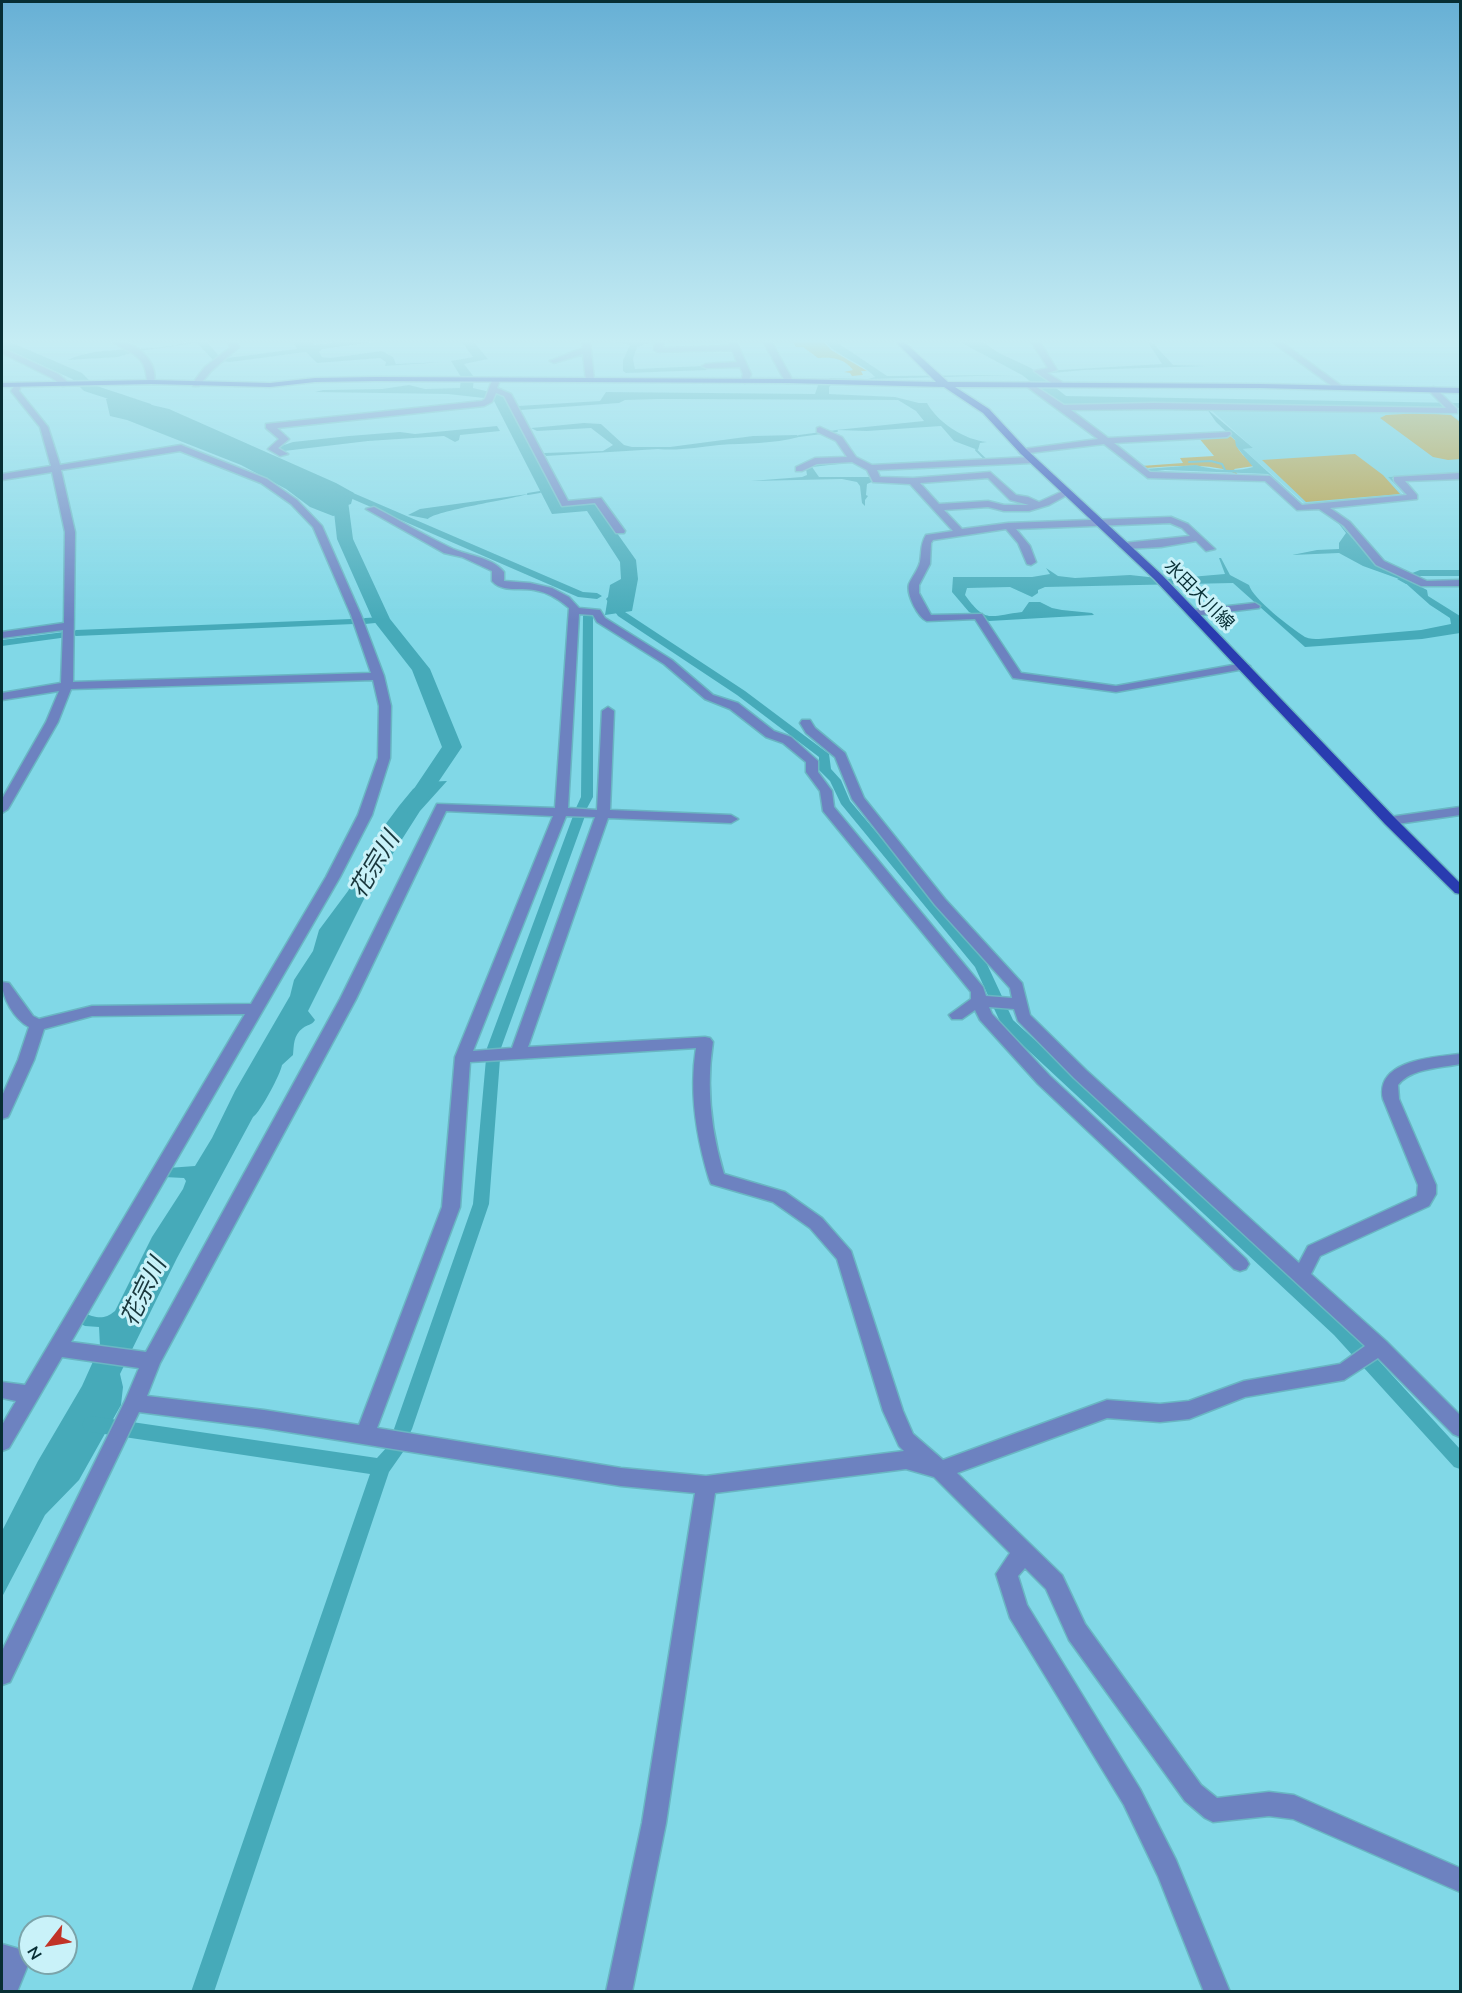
<!DOCTYPE html>
<meta charset="utf-8">
<style>
body{margin:0}
#map{position:relative;width:1462px;height:1993px;overflow:hidden;background:#81d8e7;font-family:Mulish,sans-serif}
canvas{display:block}
.frame{position:absolute;inset:0;border:3px solid #072e34;pointer-events:none}
.north{position:absolute;left:18px;top:1915px;width:60px;height:60px;box-sizing:border-box;background:#c9f2f9;border:2px solid #7ba4aa;border-radius:50%;rotate:239deg;font-size:16px;font-weight:700;line-height:24px;text-align:center;color:#072e34}
.north::after{content:'';display:block;margin:auto;width:21px;height:27px;background:#c13327;clip-path:polygon(50% 0,100% 100%,50% 72%,0 100%)}
</style>
<div id="map">
<canvas width="1462" height="1993"></canvas>
<div class="frame"></div>
<div class="north">N</div>
</div>
<script>
const ctx = document.querySelector('canvas').getContext('2d');
ctx.lineJoin = 'round';
function fillPath(path, color) { ctx.fillStyle = color; ctx.fill(path, 'evenodd'); }
function strokePath(path, color, width, dash) { ctx.strokeStyle = color; ctx.lineWidth = width; ctx.lineCap = dash ? 'butt' : 'round'; ctx.setLineDash(dash || []); ctx.stroke(path); }
function drawText(font, color, halo, rows, align = 'center') {
  ctx.font = font + ' Mulish,"Noto Sans JP",sans-serif'; ctx.lineWidth = 6; ctx.setLineDash([]); ctx.textBaseline = 'middle'; ctx.strokeStyle = halo; ctx.fillStyle = color; for (const [text, x, y, turn = 0] of rows) {
    ctx.save(); ctx.translate(x, y); ctx.rotate((+turn || 0) * Math.PI / 180); ctx.textAlign = isNaN(turn) ? turn : align; if (halo) ctx.strokeText(text, 0, 0); ctx.fillText(text, 0, 0); ctx.restore();
  }
}
const built = new Path2D(`
 M1209 408 1452 414 1460 421V472L1388 477 1404 496 1305 504 1243 449 1253 448Z`);
const green = new Path2D(`
 M792 341H823L831 350 867 371H861L863 375 852 376 850 373 844 372 853 370C844 358 832 357 818 358L803 347H796Z
 M1421 413 1451 415 1460 422V459L1448 460 1433 457 1380 418 1386 415Z
 M1229 435 1236 441C1237 453 1247 457 1254 466L1234 469 1238 475C1214 462 1177 466 1146 468L1141 466 1183 463 1180 458 1214 456 1198 437Z
 M1355 454 1383 475 1400 494 1306 502 1262 460Z`);
const water = new Path2D(`
 M190 341H206L219 356 227 358 297 349 293 341H310L315 345 341 341H381L322 349 319 352 322 357 330 358 382 351 393 357 396 364 444 362 385 366 386 362 380 358 317 363 306 352 230 362 213 360 197 343 138 351 118 357 68 360C99 344 155 354 190 341Z
 M461 341H473L488 359 464 364 474 377 473 388 503 395 561 506 595 502 636 560 638 579 632 611 605 615 610 585 621 579 620 562 587 511 552 514 493 399 448 394 315 392 323 390 382 389 409 385 425 389 460 388 461 377 451 361 473 357Z
 M607 341H655L637 347 633 359 635 369 703 366 707 370 626 373 623 371V360L630 345Z
 M824 341H835L887 376 1015 375 836 380 829 387V394L895 397 919 403H927C938 423 965 440 987 442L980 443 978 450 954 441 941 426 867 431 836 430 924 421 916 411 898 400 660 399 625 400 619 403 520 410 518 406 600 401 606 392 815 394 818 385 830 378 868 379 875 377C861 362 838 357 824 341Z
 M958 341H982L997 352 1031 368 1066 396 1460 403V408L1063 407 1022 375Z
 M1147 341H1151L1173 365 1207 366 1084 370 1052 373 1042 371 1162 364Z
 M121 394 135 401 169 409 336 483 354 493 351 504 345 506 346 513 333 516 310 507 286 489 241 465 127 420 110 416 106 399Z
 M1207 409 1253 448 1243 449 1304 505 1405 495 1388 477 1460 472V475L1392 478 1408 495 1305 506 1301 504 1268 474 1165 470 1149 472 1145 469 1196 465C1211 470 1238 472 1253 467L1236 446 1235 440 1216 422Z
 M584 423 601 424 624 445 632 447H670L753 436 797 435 799 437C773 444 746 443 719 445 698 447 679 451 658 449L546 456 544 453 603 451 613 445 591 428 537 431 531 428Z
 M497 426 500 431 460 435 459 440 455 442 444 436 368 441 284 451 278 447 293 442 349 436 400 432 415 434Z
 M845 461 847 463 812 467 819 477H871L874 481 867 484 866 495 868 496 865 500V506L862 503 860 486 857 482 842 479 751 481 802 477 807 475 806 469 809 465Z
 M528 494C512 499 434 511 428 519L408 515 420 509Z
 M1335 519 1375 563 1427 590 1428 596 1460 616V633L1422 639 1305 647 1233 583 1045 587 1038 590V593L1032 597 1010 587 967 588 965 595C986 624 989 616 1022 612L1029 602H1040L1052 608 1062 610 1092 613 1094 615 989 621 969 612 952 592 953 577H1032L1050 574 1046 568 1058 576 1075 578 1130 575 1167 579 1225 574 1219 558H1221L1230 575 1249 585C1253 599 1291 628 1305 637 1310 639 1314 639 1319 639L1421 630 1451 624 1450 618 1430 605 1402 580 1363 566 1339 553 1292 555 1317 550 1339 549V543L1346 533Z
 M447 781 420 811 364 899 308 1011 315 1020C311 1026 308 1024 303 1028 293 1035 294 1046 293 1055L282 1065C281 1073 260 1113 253 1117L177 1258 120 1374 123 1387 121 1405 79 1480 45 1515 2 1597V1531L38 1461 82 1386 100 1346 99 1327 85 1326 79 1323 82 1313C96 1317 103 1321 115 1311L152 1237 183 1189 186 1181 184 1178 164 1177 168 1168 195 1166 212 1138 235 1091 290 996 294 980 313 951 319 930 348 891 382 829 399 806 413 789 423 782Z`);
const stream = new Path2D(`
 M799 436 837 431
 M976 450 988 462
 M1189 462 1211 461 1222 464 1225 470
 M528 494 540 492`);
const canal = new Path2D(`
 M337 486 583 592 597 593 602 596 597 599 578 597 334 491 333 489Z
 M1420 570H1460V576H1421L1410 580 1409 583 1406 584 1397 579Z
 M608 597H614L625 612 745 691 829 754 831 769 841 780 850 801 986 962 1013 1020 1346 1325 1460 1449V1469L1454 1467 1334 1335 1002 1026 975 967 841 804 830 781 819 770V757L737 695 618 616 606 599Z
 M588 613 593 616V797L586 810 582 811 576 808 581 797 583 616Z
 M382 617 385 618V622L365 624 360 621 365 618Z
 M351 619 356 622 354 624 76 636 71 633 76 630Z
 M64 632 68 633V637L2 646V640Z
 M579 812 585 816 501 1048 494 1053 489 1052 487 1048 573 816Z
 M493 1054 498 1055 500 1059 489 1204 412 1429 409 1435 403 1437 397 1435 394 1429 473 1204 486 1059 488 1055Z
 M91 1416 377 1458 388 1446 394 1444 400 1446 403 1452 389 1472 214 1992H191L370 1474 91 1432 85 1430 82 1424 85 1418Z`);
const river = new Path2D(`
 M2 341H8L82 373 94 385 151 404 153 407 146 411 84 391 72 379 2 347Z
 M324 485 329 487 348 501 353 539 390 619 430 669 462 747 418 812 411 814 404 812 401 808 442 747 412 670 373 620 337 539 333 503 316 490Z`);
const minor = new Path2D(`
 M112 341C134 340 159 360 154 384L147 382C146 353 131 355 112 341Z
 M228 341H236L239 347 211 371 199 386H193L192 384 205 367 230 348Z
 M582 341H590L594 380 590 382 586 380 583 354 554 363 550 361 583 348Z
 M656 341H664L663 348 730 346 728 341H736L751 374 749 381 745 383 741 381 743 374 740 367 706 368 702 366 706 364 737 362 732 350 658 352 654 350Z
 M763 341H771L793 381 792 383H786Z
 M1031 341H1039L1057 370 1047 373 1062 382V386H1056L1034 371 1048 368Z
 M1271 341H1280L1343 387 1336 389Z
 M2 348 58 374 70 384 63 386 52 378 2 353Z
 M493 378 500 380 497 388 511 394 568 501 601 498 625 531 624 533H616L595 503 562 506 504 396 496 393 492 402 484 406 277 428 289 439 278 448 288 454 280 456 268 449 279 439 266 428V424L482 401 485 399Z
 M1029 382 1064 405 1154 403 1446 408 1427 389 1434 387 1457 409V413L1154 409 1071 410 1108 438 1230 432 1231 434 1227 437 1114 443 1150 472 1270 476 1302 505 1407 495 1394 481V477L1460 473V479L1405 481 1417 495V499L1330 508 1350 522 1384 561 1427 581 1460 580V586H1421L1376 565 1344 526 1319 509 1297 510 1265 481 1148 478 1104 444 1021 454 1019 452 1024 449 1098 439 1026 386 1025 384Z
 M16 383H22L19 391 48 427 60 465 181 445 267 479 297 500 322 526 361 615 384 676 391 706 390 758 372 815 340 877 71 1342 146 1352 340 999 437 804 555 808 569 608C559 599 547 592 534 590 519 587 503 593 492 581V571L462 557 444 553 366 509 374 507C399 520 424 535 449 547 466 556 491 556 504 572V581L530 583 552 588 569 597 579 608 600 610 605 618 672 660 713 695 738 703 774 731 791 737 818 761V772L832 791 834 807 983 987 986 996 1012 998 1010 988 935 905 852 799 835 757 806 733 800 723 802 720H810L815 728 845 753 864 798 945 899 1022 983 1030 1015 1086 1070 1299 1263 1308 1246 1417 1196 1418 1185 1383 1099C1375 1060 1434 1057 1460 1054V1064C1441 1068 1411 1068 1398 1085L1399 1099 1436 1185V1194L1429 1206 1320 1256 1311 1274 1386 1341 1460 1415V1437L1453 1434 1378 1358 1344 1380 1245 1397 1189 1419 1160 1422 1107 1418 957 1473 1062 1575 1085 1624 1201 1785 1217 1798 1269 1792 1294 1795 1460 1868V1892L1293 1819 1269 1816 1213 1822 1205 1818 1185 1801 1069 1640 1046 1589 1025 1568 1018 1576 1027 1605 1140 1789 1176 1860 1230 1992H1204L1158 1876 1124 1805 1010 1618 996 1574 1010 1553 934 1477 906 1469 715 1493 666 1823 632 1992H606L642 1823 695 1493 621 1486 264 1428 139 1412 10 1682 2 1685V1651L125 1401 139 1368 62 1357 9 1448 2 1451V1425L16 1401 2 1398V1382L25 1385 245 1014 92 1016 44 1029 34 1060 10 1113 8 1117 2 1119V1096L18 1060 29 1027C14 1019 2 998 2 982L9 983 33 1016 39 1019 92 1006 251 1004 326 877 358 815 378 758 379 706 373 680 71 689 58 722 8 809 2 813V799L46 722 59 691 2 700V693L61 683 63 630 2 638V632L64 623 65 532 52 472 2 480V474L51 466 40 427 11 391ZM180 451 261 483 291 504 313 527 351 615 371 673 73 682 75 532 61 470ZM579 614 593 615 597 622 664 664 705 699 730 709 766 737 783 743 806 762V772L820 791 823 811 971 992V999L949 1015 952 1019H962L975 1010 980 1020 1038 1084 1234 1269 1240 1271 1246 1269 1249 1264 1246 1259 1050 1076 992 1014 989 1007 1014 1009 1018 1021 1074 1078 1365 1346 1340 1364 1244 1381 1189 1401 1160 1404 1107 1400 943 1460 913 1434 903 1411 851 1251 822 1218 785 1192 724 1174C711 1131 706 1087 713 1042L710 1038 705 1037 528 1047 608 818 731 823 738 819 731 815 610 810 614 711 608 707 602 711 597 810 568 808ZM446 811 553 816 455 1057 442 1207 359 1425 264 1410 147 1396 160 1363 356 999ZM566 816 595 817 512 1048 473 1051ZM696 1048C689 1092 696 1136 709 1179L711 1184 773 1202 810 1228 837 1259 883 1411 899 1446 904 1451 706 1476 621 1468 377 1428 460 1207 470 1062Z
 M820 427 842 437 856 457 872 465 1031 457 1036 460 1031 463 877 470 880 477 913 478 990 472 1016 495 1028 497 1039 502 1063 491 1071 493 1049 505 1029 511H1004L988 507 944 510 962 529 1008 523 1171 517 1188 524 1215 549 1206 551 1196 541 1161 547 1124 549 1119 546 1124 543 1190 536 1182 528 1170 523 1016 529 1030 546 1036 562 1031 565 1027 564 1018 543 1006 529 933 540 931 543 930 564 919 585V593L931 615 982 614 1021 673 1116 686 1244 663 1250 666 1244 669 1116 692 1013 678 975 619 927 621C918 618 906 594 909 584 912 577 918 570 920 562 922 551 920 545 926 535L953 531 910 484 873 482 867 470 852 462 817 464 802 471H796V467L815 458 847 457 836 441 817 432V428ZM988 478 1010 500 1029 505H1004L988 501 939 504 920 483Z
 M1255 603 1260 606 1259 608 1193 616 1188 613 1193 610Z
 M1460 807V815L1390 825 1383 821 1390 817Z
 M2 1944 26 1951 30 1960 17 1992H2Z`);
const major = new Path2D(`
 M895 341H903L948 382 1260 384 1460 388V393L1260 388 955 387 989 409 1027 450 1162 575 1395 818 1460 883V894L1455 893 1385 824 1154 579 1021 454 983 413 944 387 789 383 376 381 315 382 270 387 151 384 2 387V383L151 380 270 383 315 378 376 377 789 379 936 382Z`);
const farStreetnames = [
 ["水田大川線",1199,595,45]
];
const waterNames = [
 ["花宗川",375,865,-59],
 ["花宗川",144,1292,-64]
];
fillPath(built, '#69cad9');
fillPath(green, '#b7942c');
fillPath(water, '#46aab9');
strokePath(stream, '#46aab9', 2);
fillPath(canal, '#46aab9');
fillPath(river, '#46aab9');
strokePath(minor, '#69b6c3', 3);
strokePath(major, '#69b6c3', 3);
fillPath(minor, '#6d82c0');
fillPath(major, '#293cb0');
const sky = ctx.createLinearGradient(0, 0, 0, 620);
sky.addColorStop(0, '#67b0d5');
sky.addColorStop(0.55, '#c6edf4');
sky.addColorStop(1, '#c6edf400');
ctx.fillStyle = sky;
ctx.fillRect(0, 0, 1462, 620);
drawText('18px', '#072e34', '#c9f2f9', farStreetnames);
drawText('italic 24px', '#19373c', '#c9f2f9', waterNames);
</script>
